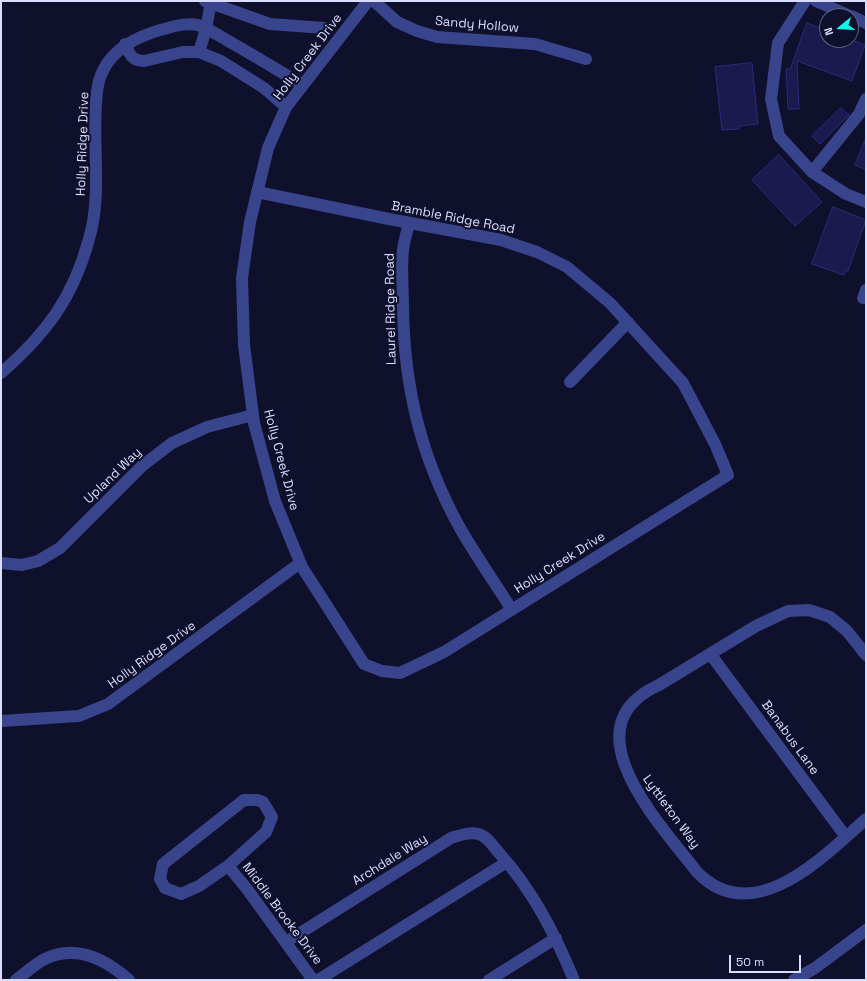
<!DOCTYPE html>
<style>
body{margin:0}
#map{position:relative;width:867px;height:981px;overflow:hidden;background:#0f102c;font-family:"Space Grotesk",sans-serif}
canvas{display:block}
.frame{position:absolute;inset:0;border:2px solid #daddff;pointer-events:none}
.north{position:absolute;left:819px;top:8px;width:40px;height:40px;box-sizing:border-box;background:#0f102c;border:1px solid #606280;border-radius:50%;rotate:252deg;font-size:11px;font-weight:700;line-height:16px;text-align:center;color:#daddff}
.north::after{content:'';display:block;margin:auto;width:14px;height:18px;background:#06ffe7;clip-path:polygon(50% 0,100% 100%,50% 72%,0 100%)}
.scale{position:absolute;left:729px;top:955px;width:72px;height:18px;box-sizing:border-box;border:2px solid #daddff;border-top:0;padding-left:5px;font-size:12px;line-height:14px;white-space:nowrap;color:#daddff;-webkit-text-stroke:3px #0f102c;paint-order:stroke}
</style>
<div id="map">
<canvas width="867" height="981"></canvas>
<div class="frame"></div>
<div class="north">N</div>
<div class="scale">50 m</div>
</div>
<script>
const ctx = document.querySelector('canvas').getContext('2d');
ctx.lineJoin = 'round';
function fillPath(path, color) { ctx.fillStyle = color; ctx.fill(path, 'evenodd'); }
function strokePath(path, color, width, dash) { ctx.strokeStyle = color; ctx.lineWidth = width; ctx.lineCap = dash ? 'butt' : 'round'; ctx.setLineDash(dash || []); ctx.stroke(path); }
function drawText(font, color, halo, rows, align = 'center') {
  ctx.font = font + ' "Space Grotesk",sans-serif'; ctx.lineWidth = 4; ctx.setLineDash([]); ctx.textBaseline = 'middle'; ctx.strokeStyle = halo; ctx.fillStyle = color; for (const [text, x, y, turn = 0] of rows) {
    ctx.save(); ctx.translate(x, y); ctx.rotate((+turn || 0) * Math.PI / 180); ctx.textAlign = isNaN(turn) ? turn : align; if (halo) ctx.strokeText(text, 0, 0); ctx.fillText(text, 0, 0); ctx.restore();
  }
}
const building = new Path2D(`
 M807 23 827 31V40H852L865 45 852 81 797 61 799 109H788L786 69H790Z
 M752 63 758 124 739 126V129L722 130 715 67Z
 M841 108 849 115 820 144 812 136Z
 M866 138V170L855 165Z
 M779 155 822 202 795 226 752 180Z
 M833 207 866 220 848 271 846 270 844 275 812 264Z`);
const minor = new Path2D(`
 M205 1 270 24 324 28
 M374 1 397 22 417 31 437 37 535 44 586 59
 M805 1 778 43 771 99 779 136 812 172 846 194 866 202
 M816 1 850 16
 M851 16 866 23
 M125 44C130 55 132 61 144 61L183 52H199L221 61 264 88 286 107
 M199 52 206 29 211 2
 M812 172 859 114 866 99
 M257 192 389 219 501 240 537 252 567 267 610 303 683 383 715 444 728 475 444 652 400 673 382 671 364 664 302 567 275 501 254 423 244 345 242 278 250 222 268 148 286 107 368 1
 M409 223C407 232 404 241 403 250 401 268 403 289 403 307 404 387 421 458 460 528 476 556 495 583 512 610
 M863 298 866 290
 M1 373C46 334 73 298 89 239 103 192 91 140 97 92 101 53 135 36 168 28 176 25 190 23 198 25 209 29 220 36 230 42 255 56 279 71 303 85
 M570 382 628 322
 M1 563 22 565 38 561 60 548 142 466 172 443 207 427 253 415
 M711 655 846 837
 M866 655 847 631 830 617 809 610 788 611 756 626 659 685C566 727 661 825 697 872 753 930 823 857 866 819
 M1 721 79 716 108 704 300 563
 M244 800H257L263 802 272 817 266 832 228 866 199 886 181 894 165 888 160 879 163 864Z
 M228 866 247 889 313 980
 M286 942 451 838C461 835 474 830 483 836 490 840 495 849 500 854 533 891 555 934 574 980
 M16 980C24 974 32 967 41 961 73 943 104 958 129 980
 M318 980 507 862
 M489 980 556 938
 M794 980 815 968 866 930`);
const streetNames = [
 ["Sandy Hollow",477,25,5],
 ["Holly Creek Drive",308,57,-53],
 ["Holly Ridge Drive",83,144,-88],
 ["Bramble Ridge Road",453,218,11],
 ["Laurel Ridge Road",391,309,-91],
 ["Holly Creek Drive",281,460,75],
 ["Upland Way",113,476,-44],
 ["Holly Creek Drive",560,563,-32],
 ["Holly Ridge Drive",152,655,-36],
 ["Banabus Lane",790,738,54],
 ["Lyttleton Way",671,812,54],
 ["Archdale Way",390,860,-32],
 ["Middle Brooke Drive",282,914,53]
];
fillPath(building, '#1b1a4e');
strokePath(building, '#2b2b7b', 1);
strokePath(minor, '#38458d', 12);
drawText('13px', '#daddff', '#0f102c', streetNames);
</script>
